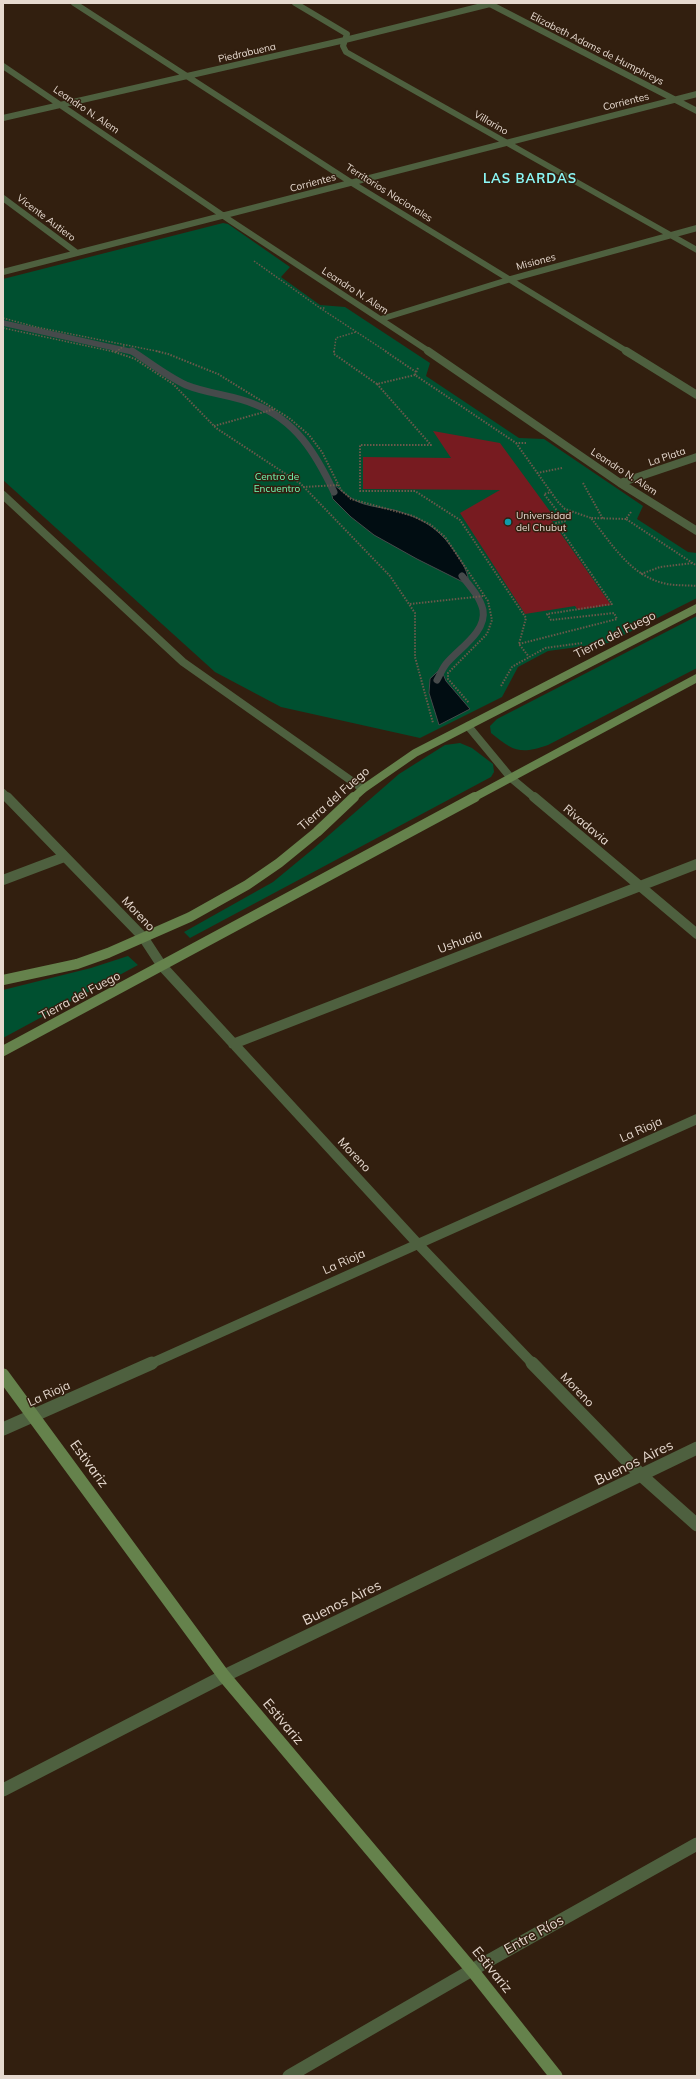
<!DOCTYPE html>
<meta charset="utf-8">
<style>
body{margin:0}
#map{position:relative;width:700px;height:2079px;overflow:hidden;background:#321f0f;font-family:Mulish,sans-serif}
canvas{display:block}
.frame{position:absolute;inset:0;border:4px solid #e6d9cf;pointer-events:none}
</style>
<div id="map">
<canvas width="700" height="2079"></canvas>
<div class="frame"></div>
</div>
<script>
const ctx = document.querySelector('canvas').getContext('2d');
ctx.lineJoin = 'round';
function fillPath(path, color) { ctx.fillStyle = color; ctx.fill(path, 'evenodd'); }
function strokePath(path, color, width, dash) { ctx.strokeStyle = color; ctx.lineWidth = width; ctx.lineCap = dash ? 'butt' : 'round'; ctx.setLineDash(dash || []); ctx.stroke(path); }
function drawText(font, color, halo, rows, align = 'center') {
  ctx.font = font + ' Mulish,sans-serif'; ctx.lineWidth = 3; ctx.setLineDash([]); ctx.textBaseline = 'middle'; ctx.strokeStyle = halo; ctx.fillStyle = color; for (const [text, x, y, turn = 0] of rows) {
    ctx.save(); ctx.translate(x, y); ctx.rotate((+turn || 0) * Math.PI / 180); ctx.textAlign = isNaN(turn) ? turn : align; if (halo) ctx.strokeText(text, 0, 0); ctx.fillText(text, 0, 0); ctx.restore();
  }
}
const green = new Path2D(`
 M223 223 228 224 290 267 281 277 320 305 345 307 430 363 426 376 519 438 544 439 643 506 637 519 688 552 697 553V598L608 643 548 651 518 667 502 697 420 738 281 707 215 672 3 480V279Z
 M697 616V668L548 745C520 755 513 751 491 733L490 726 497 719Z
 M460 743 472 748 493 764 494 772 491 777 190 938 184 932 273 882 313 849 399 774 445 745Z
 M128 956 138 965 3 1038V990L91 968Z`);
const water = new Path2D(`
 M329 481C340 489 350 500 364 504 374 507 384 508 394 510 422 518 439 528 455 552 463 564 468 571 469 585L417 559 374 535 351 517 333 499Z
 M441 669 446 681 470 709 439 725 429 693 430 679Z`);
const streamFar1 = new Path2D(`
 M3 323 133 352`);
const stream = new Path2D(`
 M132 351C149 362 168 377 186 385 208 394 233 395 254 404 296 420 316 454 334 492
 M437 680C440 675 442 669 446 664 458 649 487 632 483 610 480 597 470 586 462 576`);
const building = new Path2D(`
 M433 431 500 443 557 521H552L611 605 578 610 575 606 525 614 460 513 500 490 363 489V457L451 458Z`);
const pathFar1 = new Path2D(`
 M254 261 320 308H326
 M320 308 387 352
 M3 318 36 327 161 352
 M3 328 115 352
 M116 352 125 345
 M334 352 336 338 356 332`);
const path = new Path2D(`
 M112 351 135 359 173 384 216 428 301 484 390 576 415 613V657L433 723
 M156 351 168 354 218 374 289 418 309 435 322 452 341 490 351 499 413 516 431 525 445 537 488 601 492 620 487 634 448 673V679L469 703
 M334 351V354L377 384
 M385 351 416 372
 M418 368 415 375 516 443H526
 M415 375 377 384 431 445H360V491H415L460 520 526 618 519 644 529 657
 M214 426 275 409
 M516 443 558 502 565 509 591 518
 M537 473 562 468
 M583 483 603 519
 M303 487 338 485
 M631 512 626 519 697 566
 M626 519 591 518C611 543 630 575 663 583 674 586 686 585 697 586
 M641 574 660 567 693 563
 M410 604 484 596
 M519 644 617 619 614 613 551 620 547 614 612 604 556 523 565 521 544 494 551 492
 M501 686 512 667 545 648 582 643`);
const streetFar3 = new Path2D(`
 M74 3 352 183 628 352
 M295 3 347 34 343 46 346 52 697 250
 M488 3 697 111
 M3 66 231 221 430 352
 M3 118 345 40 494 3
 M3 198 77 253
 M3 272 697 94
 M381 319 511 279 697 228`);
const streetFar2 = new Path2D(`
 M428 351 620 483 697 531
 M626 351 697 395
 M620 483 697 457
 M3 495 183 662 363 789
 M468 726 511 778 535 798
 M3 793 8 798`);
const streetFar1 = new Path2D(`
 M7 797 143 937 162 966 417 1243 533 1364
 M534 797 697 934
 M3 880 64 857
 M233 1044 697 864
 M150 1364 697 1119`);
const street = new Path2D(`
 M532 1363 642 1476 697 1525
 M3 1429 152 1363
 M3 1790 224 1676 697 1448
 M289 2076 472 1970 697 1844`);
const secondaryFar2 = new Path2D(`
 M353 798 363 789 415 753 697 608
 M473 798 697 678`);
const secondaryFar1 = new Path2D(`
 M3 980 77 964 108 953 190 917 247 885 279 863 317 832 354 797
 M3 1051 475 797`);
const secondary = new Path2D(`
 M3 1375 224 1676 472 1970 556 2076`);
const markers = [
 [508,522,4,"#0f9aa8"]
];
const farStreetnames = [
 ["Elizabeth Adams de Humphreys",597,49,27],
 ["Piedrabuena",247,53,-13],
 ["Corrientes",626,102,-14],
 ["Leandro N. Alem",86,110,34],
 ["Villarino",491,123,30],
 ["Corrientes",313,183,-15],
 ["Territorios Nacionales",389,193,32],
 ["Vicente Autiero",46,218,37],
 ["Misiones",536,262,-15],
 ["Leandro N. Alem",355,291,33],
 ["La Plata",667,457,-19],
 ["Leandro N. Alem",624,472,33]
];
const farParknames = [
 ["Centro de",277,477],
 ["Encuentro",277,489]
];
const farPoinames = [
 ["Universidad",516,516],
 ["del Chubut",516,528]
];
const streetNames = [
 ["Tierra del Fuego",615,635,-27],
 ["Tierra del Fuego",334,799,-41],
 ["Rivadavia",586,825,40],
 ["Moreno",138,914,47],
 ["Ushuaia",460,942,-21],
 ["Tierra del Fuego",80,996,-28],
 ["La Rioja",641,1130,-24],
 ["Moreno",354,1155,47],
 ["La Rioja",344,1262,-24],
 ["Moreno",577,1390,46],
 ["La Rioja",49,1394,-24]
];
const farDistrictnames = [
 ["LAS BARDAS",530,179]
];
const nearStreetnames = [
 ["Buenos Aires",634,1463,-26],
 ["Estivariz",89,1464,54],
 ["Buenos Aires",342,1603,-26],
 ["Estivariz",283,1722,50],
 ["Entre Ríos",534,1935,-29],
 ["Estivariz",492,1970,51]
];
fillPath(green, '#005030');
fillPath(water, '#010d12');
strokePath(water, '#464a4b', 1);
strokePath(streamFar1, '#464a4b', 5.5);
strokePath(stream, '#464a4b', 7);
fillPath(building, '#771b20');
strokePath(pathFar1, '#6a594b', 1.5, [1.5, 1.5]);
strokePath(path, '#6a594b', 2, [1.5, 1.5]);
strokePath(streetFar3, '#4e603f', 6);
strokePath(streetFar2, '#4e603f', 8);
strokePath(streetFar1, '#4e603f', 10);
strokePath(street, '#4e603f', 13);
strokePath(secondaryFar2, '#65824c', 8);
strokePath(secondaryFar1, '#65824c', 10);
strokePath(secondary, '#65824c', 13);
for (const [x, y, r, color] of markers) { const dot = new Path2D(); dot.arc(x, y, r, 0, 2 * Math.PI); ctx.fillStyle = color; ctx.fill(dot); strokePath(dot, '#321f0f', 1.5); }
drawText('10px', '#e6d9cf', '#321f0f', farStreetnames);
drawText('10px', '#74fcb6', '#321f0f', farParknames);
drawText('10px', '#e6d9cf', '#321f0f', farPoinames, 'left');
drawText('12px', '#e6d9cf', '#321f0f', streetNames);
ctx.letterSpacing = '1px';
drawText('bold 13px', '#8bf7f6', '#321f0f', farDistrictnames);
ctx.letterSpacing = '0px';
drawText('14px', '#e6d9cf', '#321f0f', nearStreetnames);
</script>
